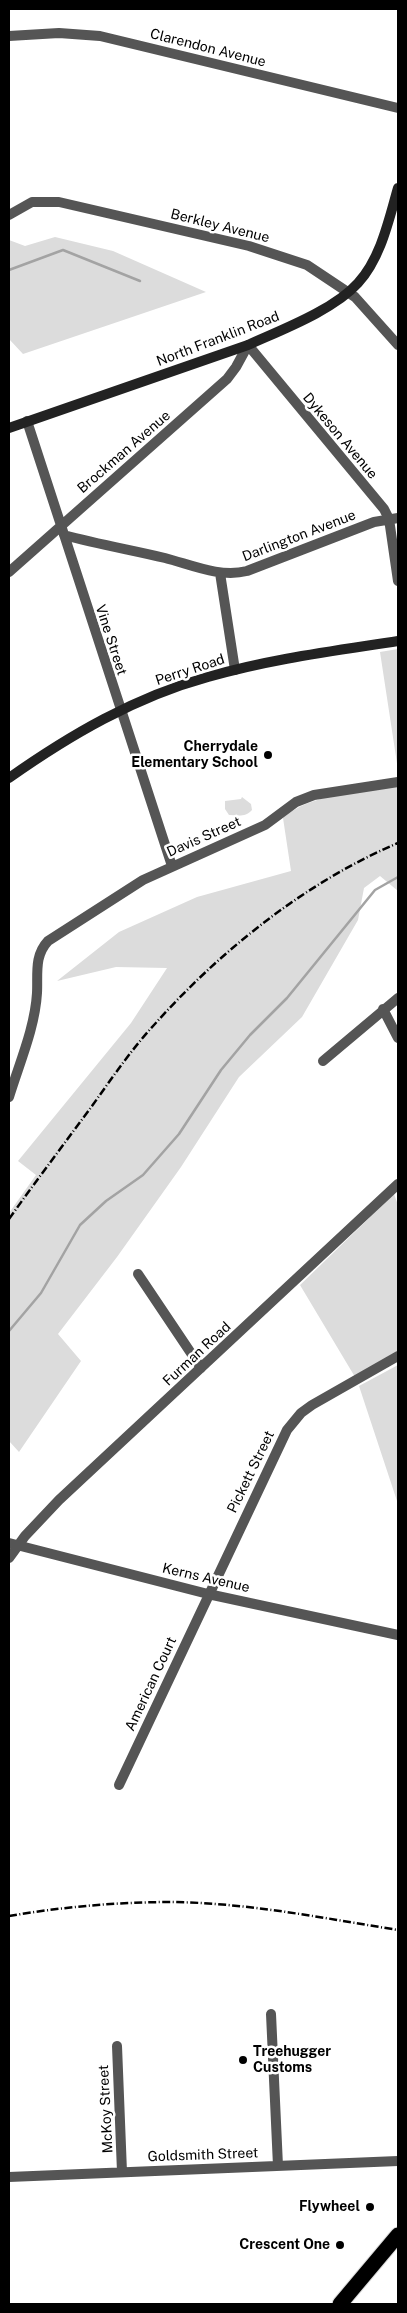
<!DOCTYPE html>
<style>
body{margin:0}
#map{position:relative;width:407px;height:2313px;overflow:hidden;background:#fff;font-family:"Public Sans",sans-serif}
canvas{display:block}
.frame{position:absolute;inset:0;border:10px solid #000;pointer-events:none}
</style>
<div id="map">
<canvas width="407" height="2313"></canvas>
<div class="frame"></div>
</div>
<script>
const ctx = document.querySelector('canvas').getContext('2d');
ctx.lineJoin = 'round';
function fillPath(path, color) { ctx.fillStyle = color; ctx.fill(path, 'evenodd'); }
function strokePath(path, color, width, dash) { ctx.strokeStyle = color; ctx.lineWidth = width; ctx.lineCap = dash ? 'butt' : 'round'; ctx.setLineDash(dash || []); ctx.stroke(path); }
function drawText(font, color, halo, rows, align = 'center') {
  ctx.font = font + ' "Public Sans",sans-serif'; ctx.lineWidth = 5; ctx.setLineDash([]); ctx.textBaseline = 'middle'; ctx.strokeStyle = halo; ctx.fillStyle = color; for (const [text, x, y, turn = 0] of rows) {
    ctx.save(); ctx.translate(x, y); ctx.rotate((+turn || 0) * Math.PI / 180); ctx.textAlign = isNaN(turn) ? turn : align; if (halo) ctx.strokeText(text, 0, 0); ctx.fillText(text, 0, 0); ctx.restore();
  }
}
const green = new Path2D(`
 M55 237 113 251 206 292 23 354 9 339V240L25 246Z
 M398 649V770L380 652Z
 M398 785V891L380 876 364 888 358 920 302 1017 239 1077 181 1167 117 1257 58 1334 81 1361 19 1452 9 1441V1213L36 1175 18 1161 131 1023 167 968 116 967 57 981 119 932 197 897 291 871 283 818C309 794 364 791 398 785Z
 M242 797 251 804 252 810C245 818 237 815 229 815L225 809V801L241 799Z
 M394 1194 398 1205V1352L355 1377 300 1285Z
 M398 1365V1504L359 1386Z`);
const stream = new Path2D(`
 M9 270 63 250 140 281
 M9 1331 41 1293 80 1225 106 1201 143 1175 179 1134 221 1070 250 1035 287 998 375 890 398 877`);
const street = new Path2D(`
 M9 36 59 33 100 36 398 108
 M9 215 32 202H59L249 246 307 265 355 297 398 345
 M27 421 172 866
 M64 535C97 544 131 550 165 558 192 565 220 578 247 571L374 522 398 518
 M9 572 227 379 236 367 248 345 384 509 389 519 398 581
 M220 573 235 670
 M383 1009 398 1038
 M323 1061 398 998
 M9 1097C19 1064 35 1028 37 993 38 974 34 956 48 941L143 880 265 825 296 802 314 795 398 782
 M138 1274 201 1368
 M9 1543 208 1594 398 1635
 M9 1558 25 1536 59 1500 398 1184
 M119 1785 287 1430 301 1413 312 1405 398 1356
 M271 2014 278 2166
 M117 2046 122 2172
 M9 2177 398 2161`);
const secondary = new Path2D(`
 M9 428 248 345C281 330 334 310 358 283 381 258 389 219 398 188
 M9 778C70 735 135 697 208 677 270 659 334 651 398 641`);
const highway = new Path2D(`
 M340 2304 398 2235`);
const rail = new Path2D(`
 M9 1219C36 1181 64 1144 92 1106 112 1078 131 1050 154 1025 221 950 306 882 398 843
 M9 1916C62 1907 117 1902 172 1902 248 1903 323 1918 398 1930`);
const markers = [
 [268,755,5,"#000"],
 [243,2060,5,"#000"],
 [370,2207,5,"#000"],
 [340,2245,5,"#000"]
];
const streetNames = [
 ["Clarendon Avenue",208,48,14],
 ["Berkley Avenue",220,226,14],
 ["North Franklin Road",218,339,-21],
 ["Dykeson Avenue",340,436,50],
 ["Brockman Avenue",124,452,-41],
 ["Darlington Avenue",299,536,-21],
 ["Vine Street",111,640,72],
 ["Perry Road",190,670,-18],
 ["Davis Street",204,837,-24],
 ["Furman Road",197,1354,-43],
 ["Pickett Street",251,1472,-64],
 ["Kerns Avenue",206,1578,13],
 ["American Court",151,1684,-65],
 ["McKoy Street",106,2109,-93],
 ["Goldsmith Street",203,2155,-2]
];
const poiNames = [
 ["Cherrydale",258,747],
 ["Elementary School",258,763],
 ["Treehugger",253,2052,"left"],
 ["Customs",253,2068,"left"],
 ["Flywheel",360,2207],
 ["Crescent One",330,2245]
];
fillPath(green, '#dcdcdc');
strokePath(stream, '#a3a3a3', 2.5);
strokePath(highway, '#dbdbdb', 17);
strokePath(street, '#555', 10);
strokePath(secondary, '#222', 10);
strokePath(highway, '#000', 15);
strokePath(rail, '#000', 2.5, [8, 2.5, 1, 2.5]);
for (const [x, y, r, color] of markers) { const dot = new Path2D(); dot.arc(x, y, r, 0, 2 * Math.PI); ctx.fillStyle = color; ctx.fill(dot); strokePath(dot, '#fff', 2); }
drawText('14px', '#000', '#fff', streetNames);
drawText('bold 14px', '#000', '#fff', poiNames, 'right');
</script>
